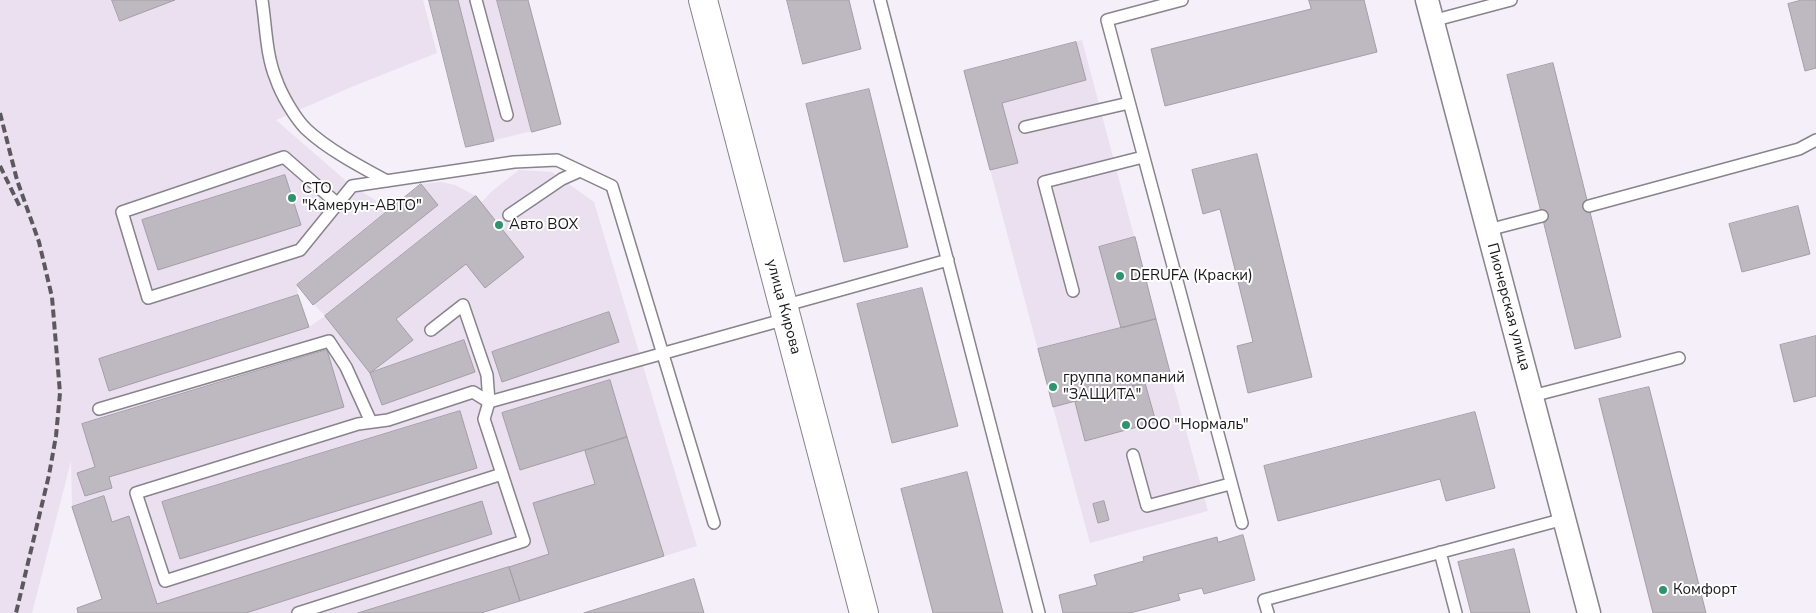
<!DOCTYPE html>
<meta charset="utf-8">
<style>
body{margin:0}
canvas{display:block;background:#f5eff9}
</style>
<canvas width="1816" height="613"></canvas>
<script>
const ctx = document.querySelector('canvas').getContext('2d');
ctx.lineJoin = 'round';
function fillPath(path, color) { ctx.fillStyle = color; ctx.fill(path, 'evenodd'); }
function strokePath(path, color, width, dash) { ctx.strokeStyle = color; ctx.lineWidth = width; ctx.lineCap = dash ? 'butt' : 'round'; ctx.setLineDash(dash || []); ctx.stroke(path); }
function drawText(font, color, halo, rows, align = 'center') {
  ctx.font = font + ' "Nunito Sans",sans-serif'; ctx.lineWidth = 4; ctx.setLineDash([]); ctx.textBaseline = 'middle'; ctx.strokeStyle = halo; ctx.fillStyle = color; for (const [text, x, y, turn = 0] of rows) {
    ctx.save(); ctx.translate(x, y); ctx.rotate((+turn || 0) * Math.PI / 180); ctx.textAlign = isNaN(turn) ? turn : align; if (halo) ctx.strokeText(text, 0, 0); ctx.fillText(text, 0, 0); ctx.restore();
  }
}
const built = new Path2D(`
 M0 0H423L437 53 354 86 276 120 352 186 390 209 421 184 441 182 455 185 476 196 481 203 492 191 519 170 552 172 594 202 697 546 481 613H78L77 608 102 599 72 507 71 461 32 613H0ZM297 286 325 316 309 327 298 295Z
 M429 0H528L561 124 466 147Z
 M1082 40 1156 319 1038 350 964 71Z
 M1171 376 1208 511 1090 543 1053 407Z`);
const building = new Path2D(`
 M112 0H175L120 21Z
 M429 0H458L494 141 466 147Z
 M497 0H528L561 124 532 132Z
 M787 0H849L861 49 803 64Z
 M1309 0H1364L1377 52 1165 106 1151 49 1311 9Z
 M1802 0H1816V68L1805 71 1788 4Z
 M1076 42 1086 80 1002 103 1018 163 990 170 964 71Z
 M1553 63 1621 337 1575 349 1507 75Z
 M869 89 908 247 844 262 806 104Z
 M1257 154 1312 377 1248 393 1237 346 1253 342 1220 209 1203 214 1192 170Z
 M285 175 301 225 158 270 142 220Z
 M421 184 438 205 313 305 297 285Z
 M476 196 524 257 485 288 466 264 396 319 413 340 370 373 325 316Z
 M1798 206 1810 254 1742 272 1729 224Z
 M1135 237 1156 319 1121 328 1099 247Z
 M922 288 958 426 892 443 857 304Z
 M298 295 309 327 109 391 99 359Z
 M609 312 619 342 502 382 492 352Z
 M1156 319 1171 376 1053 407 1038 349Z
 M1816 336V396L1794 402 1780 345Z
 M464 340 475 372 382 405 370 373Z
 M327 350 344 407 109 477 112 488 85 496 77 473 95 467 82 424Z
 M610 380 627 437 520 470 502 413Z
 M1145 383 1156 422 1085 441 1075 402Z
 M1649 387 1706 613H1653L1599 399Z
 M460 411 477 468 180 559 162 502Z
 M1475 412 1495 488 1446 501 1440 479 1278 521 1264 466Z
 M627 437 664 556 520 601 509 567 549 554 533 503 595 484 585 451Z
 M967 472 1003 613H933L901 489Z
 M104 496 112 522 129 516 157 604 482 501 492 534 246 613H78L77 608 102 599 72 507Z
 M1104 501 1109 520 1098 523 1093 504Z
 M1243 535 1255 580 1204 594 1202 588 1178 594 1180 600 1130 613H1063L1059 595 1097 585 1094 575 1144 561 1143 557 1217 537 1218 542Z
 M1514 549 1530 613H1471L1458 562Z
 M509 567 520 601 481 613H358Z
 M694 579 704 613H584Z`);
const service = new Path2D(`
 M262 0C266 26 266 55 276 79 281 94 295 118 306 129 327 149 361 167 387 181
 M476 0 507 115
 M880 0 1039 613
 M1182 0 1107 20 1242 523
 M1432 21 1511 0
 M1025 127 1129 103
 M339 205 284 157 122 212 148 298 300 250 352 186 514 162 557 160 612 186 714 523
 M1589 206 1799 149 1816 140
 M509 215 562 179 580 171
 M1488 230 1542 216
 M1073 291 1044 182 1143 157
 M783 306 948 260
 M1532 396 1679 358
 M99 409 329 341 346 367 371 422
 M1133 455 1147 506 1230 484
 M502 474 165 581 136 493 358 424 388 420 473 392 489 402 786 319
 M1440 552 1456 613
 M298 613 524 541 484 419 489 402 487 375 463 305 431 330
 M1268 613 1264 600 1564 519`);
const minor = new Path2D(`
 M1427 0 1589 613`);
const secondary = new Path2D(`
 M703 0 864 613`);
const rail = new Path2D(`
 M0 113 17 180 39 242 52 297 60 393 56 436 49 475 16 613
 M0 166 21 209`);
const markers = [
 [292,198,5,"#30936e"],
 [499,225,5,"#30936e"],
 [1120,276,5,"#30936e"],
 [1053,387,5,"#30936e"],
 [1126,425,5,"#30936e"],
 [1663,590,5,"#30936e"]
];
const poiNames = [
 ["СТО",302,189],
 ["\"Камерун-АВТО\"",302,206],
 ["Авто BOX",509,225],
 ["DERUFA (Краски)",1130,276],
 ["группа компаний",1063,378],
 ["\"ЗАЩИТА\"",1063,395],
 ["ООО \"Нормаль\"",1136,425],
 ["Комфорт",1673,590]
];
const streetNames = [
 ["улица Кирова",783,307,75],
 ["Пионерская улица",1508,307,75]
];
fillPath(built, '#ebe0f0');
fillPath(building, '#beb8c1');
strokePath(building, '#a49ea7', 1);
strokePath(service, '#89838c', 14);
strokePath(minor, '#89838c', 25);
strokePath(secondary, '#89838c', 30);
strokePath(service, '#fff', 11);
strokePath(minor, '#fff', 22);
strokePath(secondary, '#fff', 28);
strokePath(rail, '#5c595e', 4, [8, 4]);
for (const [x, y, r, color] of markers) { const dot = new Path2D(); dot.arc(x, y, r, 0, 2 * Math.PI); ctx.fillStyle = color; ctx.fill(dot); strokePath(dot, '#fff', 2); }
drawText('15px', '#19171a', '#fff', poiNames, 'left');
drawText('15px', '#19171a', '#fff', streetNames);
</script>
